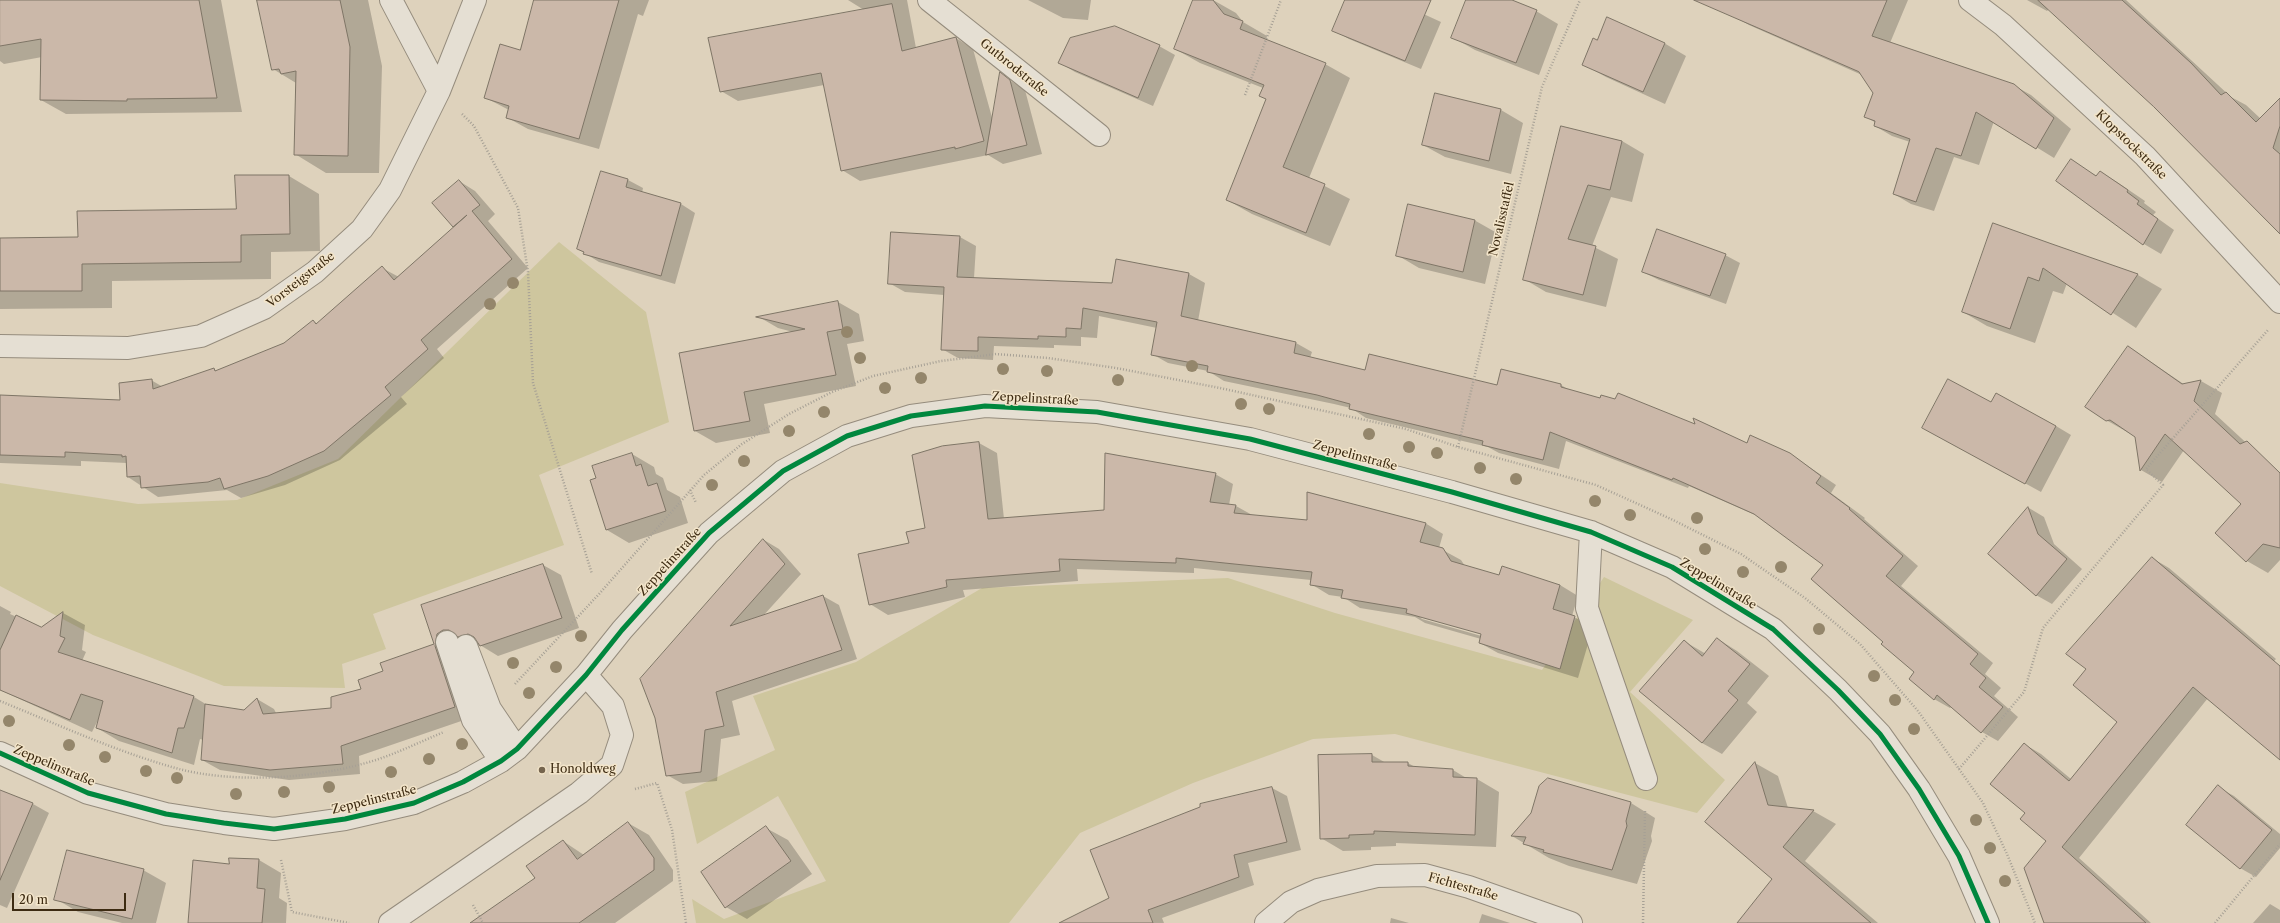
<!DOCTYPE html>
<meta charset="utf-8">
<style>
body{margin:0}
#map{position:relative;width:2280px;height:923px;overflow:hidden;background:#ded2bc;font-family:"Libre Caslon Text",serif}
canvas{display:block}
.scale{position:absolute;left:12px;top:893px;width:114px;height:18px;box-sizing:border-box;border:2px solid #3d2b12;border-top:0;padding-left:5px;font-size:12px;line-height:14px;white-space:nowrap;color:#3d2b12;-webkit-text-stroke:3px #f3e5ca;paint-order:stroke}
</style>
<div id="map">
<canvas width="2280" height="923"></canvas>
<div class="scale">20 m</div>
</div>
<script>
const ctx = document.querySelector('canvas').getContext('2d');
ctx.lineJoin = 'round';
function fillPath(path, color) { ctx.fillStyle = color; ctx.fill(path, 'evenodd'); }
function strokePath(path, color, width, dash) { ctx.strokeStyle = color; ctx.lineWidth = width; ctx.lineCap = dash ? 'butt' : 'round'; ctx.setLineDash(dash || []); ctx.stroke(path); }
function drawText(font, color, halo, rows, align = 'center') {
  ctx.font = font + ' "Libre Caslon Text",serif'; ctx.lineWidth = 3; ctx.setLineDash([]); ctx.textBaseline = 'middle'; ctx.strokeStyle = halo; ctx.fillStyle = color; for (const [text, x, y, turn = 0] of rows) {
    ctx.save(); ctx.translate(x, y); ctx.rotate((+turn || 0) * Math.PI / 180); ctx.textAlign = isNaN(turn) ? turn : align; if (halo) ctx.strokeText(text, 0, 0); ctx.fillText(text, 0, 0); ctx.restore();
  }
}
const green = new Path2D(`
 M559 242 646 312 669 422 539 475 564 545 373 614 386 649 342 664 345 688 224 686 93 635 0 586V483L138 504 237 500 338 459Z
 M1604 577 1693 620 1630 692 1725 780 1697 813 1395 734 1313 739 1193 783 1080 833 1009 923H696L692 899 724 919 826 881 778 796 697 844 685 792 775 750 753 696 856 662 982 588 1228 578 1335 613 1542 670Z`);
const shadow = new Path2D(`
 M0 0H221L242 112 66 114 41 100 42 57 4 64 0 61Z
 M257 0H368L382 66 379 173H326L295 154 296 83 273 69Z
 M535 0H649L643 16 638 14 599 149 528 129 508 118 509 110 486 98 520 51Z
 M848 0H907L916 48 956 38 973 49 993 121 1000 74 1025 90 1042 154 1003 164 988 155 860 181 842 170 824 85 738 101 721 91 864 10Z
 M1028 0H1091L1088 20 1063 18Z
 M1194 0H1213L1236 13 1243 22 1267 36 1266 40 1325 64 1350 78 1309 178 1350 199 1330 246 1252 214 1227 200 1267 100 1263 88 1200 63 1175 49Z
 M1346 0H1393L1441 22 1421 69 1349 39 1333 30Z
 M1467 0H1509L1536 11 1558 24 1539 75 1475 50 1452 37Z
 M1738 0H1908L1890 43 2013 85 2031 95 2071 129 2054 158 1994 121 1979 165 1954 157 1934 211 1911 204 1894 194 1910 142 1892 136 1875 126 1876 123 1866 117 1874 93 1862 75 1749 25 1731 15Z
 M2027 0H2126L2231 97 2246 105 2261 119 2280 99V232L2155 106 2049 9 2047 11Z
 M1597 41 1664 43 1686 56 1665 104 1606 77 1583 64Z
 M1159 46 1175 55 1153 106 1075 72 1060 63Z
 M1435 94 1501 110 1523 123 1511 174 1445 157 1423 145Z
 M1562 127 1622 141 1644 154 1632 202 1611 197 1592 246 1618 259 1606 307 1546 292 1524 279Z
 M2071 161 2097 176 2100 172 2117 182 2145 201 2144 203 2156 212 2153 215 2174 230 2161 254 2144 244 2057 181Z
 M602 172 628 180 643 188 642 193 681 204 695 213 675 284 599 262 578 249Z
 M236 176H289L319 194 320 251 271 252V279L112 281V308L0 309V239L79 238 237 210Z
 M459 181 475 191 495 214 488 221 528 268 437 349 444 358 401 397 407 404 340 460 285 485 241 498 227 490 158 497 128 477 127 463 81 461V466L0 463V396L121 402 151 380 163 387 214 370 217 371 284 344 313 321 318 324 382 268 399 277 455 227 434 203Z
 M1474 220 1497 233 1485 284 1419 268 1397 255Z
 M1993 224 2138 275 2162 289 2136 328 2067 283 2063 294 2053 291 2035 343 1987 326 1963 312Z
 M960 237 976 246 974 278 1113 284 1117 261 1189 274 1205 283 1198 321 1296 343 1312 352 1310 358 1366 371 1497 386 1561 385 1571 391 1747 444 1790 454 1836 485 1831 493 1865 518 1864 519 1918 566 1901 586 1993 663 1985 674 2001 688 1994 696 2018 717 1998 741 1982 732 1952 706 1950 708 1934 699 1915 672 1884 642 1824 565 1762 518 1689 486 1688 488 1566 441 1559 469 1499 453 1488 447 1366 418 1351 408 1334 404 1224 381 1208 371 1168 363 1152 354 1157 328 1099 316 1097 338 1081 337V346L1054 345V348L994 346 993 360 958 358 942 349 944 295 905 292 889 283Z
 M1725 255 1740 263 1726 304 1659 280 1643 272Z
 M838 302 859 314 864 341 847 344 856 386 764 404 770 433 716 443 695 431 793 332 778 328 759 317Z
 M2129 347 2185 385 2201 381 2222 393 2215 414 2280 474V560L2268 573 2247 561 2243 504 2184 450 2162 482 2141 470 2136 437 2106 420Z
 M2056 426 2071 435 2041 492 1939 436Z
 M979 443 997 453 1004 519 1105 511 1215 474 1233 484 1229 505 1236 506 1254 516 1308 522 1425 523 1443 534 1439 548 1461 560 1465 566 1499 576 1560 585 1578 596 1572 616 1593 627 1578 678 1498 653 1480 643 1481 639 1425 623 1415 617 1360 608 1343 597 1329 595 1311 584V580L1194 568V573L1077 569 1078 581 963 590 965 597 888 615 870 604 910 544 926 529ZM1419 616 1486 635 1485 637 1422 619Z
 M632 454 654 467 656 474 663 478 667 490 680 497 688 523 629 543 607 530 598 479Z
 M2029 508 2044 517 2054 544 2082 569 2052 604 2036 595 1989 554Z
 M764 540 779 549 801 574 763 616 823 596 839 605 857 659 732 701 740 735 721 739 717 781 683 784 667 775Z
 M2152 558 2169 568 2276 659 2274 661 2280 667V759L2208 698 2079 858 2151 923H2054L2047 840 2026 813 2024 744 2041 754 2071 779 2118 722 2087 669Z
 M543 565 561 575 579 628 498 656 480 645 477 646 473 717 359 756 360 774 289 780 220 770 202 760 204 740 200 739 194 765 119 741 97 728 101 714 92 732 0 690V606L11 612 10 614 41 628 63 613 85 625 82 650 86 652 82 661 194 697 209 706 245 711 257 699 274 709 276 713 332 709 385 672 382 663 435 645 422 606Z
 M1718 639 1737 651 1769 676 1747 703 1757 712 1722 754 1702 743 1640 691 1684 641 1706 654Z
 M1372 755 1386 763H1408L1415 767 1453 770 1468 779H1477L1499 792 1496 847 1396 843V846L1371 847V850L1343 851 1321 838Z
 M1755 763 1778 776 1788 808 1813 811 1836 824 1805 861 1878 923H1738L1774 879Z
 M1549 779 1631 803 1655 818 1651 836 1652 841 1637 884 1569 866 1549 858 1512 836 1532 814Z
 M2218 787 2234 796 2280 834V848L2256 877 2240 868Z
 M1272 788 1287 796 1301 850 1248 863 1254 885 1162 918 1164 923H1063L1110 898 1202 807Z
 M0 791 33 804 49 813 7 908 0 905Z
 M628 823 649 835 673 870V881L615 923H471L536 878 563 841 584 855Z
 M766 828 788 840 812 874 747 919 726 907Z
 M259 860 281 873 279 898 287 903 286 923H189L230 865Z
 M143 870 166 883 156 923H122L78 912 56 899Z
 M2270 904 2280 910V923H2253Z
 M1482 914 1510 923H1479Z
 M1391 918 1409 923H1390Z`);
const building = new Path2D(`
 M0 0H199L217 98 127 99V101L40 100 41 39 0 46Z
 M257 0H340L350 47 348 156 294 155 296 71 281 74 279 69 272 70Z
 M534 0H619L579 139 506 118 509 106 484 98 500 44 520 50Z
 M1193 0H1213L1224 14 1243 21 1240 29 1326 63 1283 167 1325 184 1306 233 1226 200 1266 99 1259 96 1264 85 1174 49Z
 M1345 0H1431L1405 61 1332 31Z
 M1466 0H1512L1537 10 1516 63 1451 38Z
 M1694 0H1887L1872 36 2014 84 2054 118 2036 149 1976 112 1961 156 1936 148 1916 202 1893 194 1910 139 1874 126 1875 121 1864 117 1873 93 1859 72Z
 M2038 0H2122L2191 63 2221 95 2226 92 2256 122 2280 98V126L2273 148 2280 154V234L2154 107Z
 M892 4 902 51 956 37 984 141 955 149V147L841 171 821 73 720 92 708 38Z
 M1607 17 1665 43 1643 92 1582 65 1593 38 1597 40Z
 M1115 26 1160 45 1138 98 1058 63 1070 38Z
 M1000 72 1010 80 1027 145 986 155Z
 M1435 93 1501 109 1489 161 1422 145Z
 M1561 126 1622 141 1610 190 1588 185 1568 239 1596 246 1583 295 1523 280Z
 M2071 159 2096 176 2100 171 2128 190 2127 192 2139 201 2137 204 2158 219 2143 245 2056 181Z
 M601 171 628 179 626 187 681 203 661 276 583 254 584 252 577 249Z
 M235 175H289L290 234 241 235V262L82 264V291H0V238L78 237 77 211 236 209Z
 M459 180 480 205 472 211 512 259 421 340 428 349 385 387 391 395 324 451 268 476 224 489 220 478 208 482 141 488 140 476 127 477 126 456 122 457V455L65 452V457L0 455V395L120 400 119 383 152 379 153 389 214 368 215 371 284 343 313 320 316 324 382 266 394 280 467 215 453 227 432 203Z
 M1408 204 1475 220 1463 272 1396 256Z
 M1993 223 2052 244 2138 274 2111 315 2043 268 2039 281 2028 277 2010 329 1962 312Z
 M1657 229 1726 254 1710 296 1642 272Z
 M891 232 960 236 957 277 1112 283 1116 259 1189 273 1181 316 1296 342 1294 353 1365 370 1369 354 1497 385 1501 369 1561 384V387L1600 398 1601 395 1615 399 1618 393 1695 424 1693 418 1747 443 1750 435 1790 453 1821 476 1816 483 1850 508 1849 509 1903 556 1886 576 1978 654 1970 664 1986 678 1979 687 2003 707 1981 733 1937 695 1934 700 1909 679 1914 672 1881 644 1883 642 1811 579 1823 565 1754 514 1673 478 1672 480 1550 432 1543 460 1482 445 1483 441 1349 409 1350 404 1317 395 1207 372 1208 366 1151 355 1157 322 1083 308 1081 329 1066 328V337L1038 336V339L978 337V351L941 350 944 287 888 284Z
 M838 301 843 329 827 332 836 375 744 392 750 421 694 431 679 353 805 329 756 317Z
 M2128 346 2182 384 2201 380 2194 401 2240 444 2247 441 2280 473V548L2263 544 2246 562 2215 533 2241 504 2165 434 2140 471 2135 437 2110 420 2106 421 2085 407Z
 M1948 379 1991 402 1996 393 2056 426 2025 484 1922 428Z
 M979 442 988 519 1104 510 1105 453 1216 473 1210 502 1236 505 1234 513 1307 520V492L1426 523 1420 542 1443 548 1451 561 1499 575 1502 566 1560 585 1553 609 1575 616 1560 669 1479 643 1481 634 1406 613 1407 609 1341 598 1343 590 1310 585 1312 572 1176 558V563L1059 559 1060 571 946 580 947 587 869 605 858 554 909 543 906 532 925 528 912 455 942 446Z
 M632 453 636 466 641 464 648 486 657 483 666 511 606 530 590 480 596 478 592 466Z
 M2028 507 2038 534 2067 559 2036 596 1988 554Z
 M763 539 785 564 730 626 823 595 842 650 716 692 724 726 705 730 701 772 666 776 655 718 640 679Z
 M2152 557 2280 666V760L2193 687 2062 847 2146 923H2044L2024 868 2046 841 2020 819 2025 813 1990 784 2024 743 2069 781 2117 722 2073 685 2086 669 2066 654Z
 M543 564 562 618 480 646 474 637 468 634 458 637 449 630H443L437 634 435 646 455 707 341 746 343 764 270 770 201 760 205 704 244 710 257 698 263 714 331 708V697L361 689 358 680 383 671 380 663 434 644 421 605Z
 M63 612 60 636 65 638 58 652 194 696 184 728H178L172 753 96 728 103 701 81 694 70 720 0 690V650L16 615 41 627Z
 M1717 638 1750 664 1728 691 1738 700 1702 743 1639 691 1684 640 1702 656Z
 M1372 754V762H1408V766L1453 769V777L1477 778 1475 835 1374 831V834L1349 835V838L1320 839 1318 755Z
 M1755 762 1768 805 1814 810 1783 847 1871 923H1737L1772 879 1705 822Z
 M1548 778 1631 802 1626 821 1627 826 1612 870 1543 852 1544 850 1523 844 1526 837 1511 836 1531 813 1539 786Z
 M2218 785 2272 830 2240 869 2186 825Z
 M1272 787 1287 842 1234 855 1239 877 1148 910 1153 923H1059L1109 898 1090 850 1200 807V804Z
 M0 790 33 803 0 880Z
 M628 822 654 858V870L579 923H470L535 878 526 866 563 840 577 859Z
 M766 826 791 861 725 908 701 872Z
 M67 850 144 869 132 919 54 900Z
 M229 858 259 859 257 888 265 889 262 923H188L193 860 229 864Z`);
const path = new Path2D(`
 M1245 95 1281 0
 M462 114 474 126 518 208 528 272 533 383 592 574
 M1458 447 1542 87 1580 0
 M690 490 696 503
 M515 684 600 593 704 475 742 444 789 414 832 392 873 376 941 361 996 354 1048 358 1116 368 1220 388 1406 429 1458 447 1596 485 1671 519 1741 554 1805 598 1860 644 1918 711 1983 803 2007 854 2035 923
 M0 701C59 725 117 752 179 769 232 783 309 779 362 764 390 757 417 743 444 732
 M1959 769 2024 692 2043 628 2163 485 2146 469 2268 330
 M635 789 657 783 672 830 686 923
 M281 860 292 912 349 923
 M473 905 483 923
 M1643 923 1645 810
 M2215 923 2280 844`);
const minor = new Path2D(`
 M929 0 1099 135
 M1970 0 2003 25 2145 156 2280 302
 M439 91 475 0
 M0 346 128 348 201 336 264 308 315 272 362 229 390 190 439 91 391 0
 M1591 532 1587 608 1646 779
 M447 642 473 720 501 761
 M466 646 490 709 517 749
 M0 753 88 793 166 814 224 823 274 829 345 819 414 803 463 782 501 761 517 749 586 675 622 630 709 533 783 471 847 436 911 416 985 406 1097 412 1250 439 1452 492 1591 532 1672 567 1773 629 1838 690 1880 734 1919 789 1959 856 1988 923
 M390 923 579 793 612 765 622 735 613 706 586 675
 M1266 923 1291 902 1318 890 1377 876 1425 875 1469 887 1571 923`);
const cycleway = new Path2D(`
 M0 753 88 793 166 814 224 823 274 829 345 819 414 803 463 782 501 761 517 749 586 675 622 630 709 533 783 471 847 436 911 416 985 406 1097 412 1250 439 1452 492 1591 532 1672 567 1773 629 1838 690 1880 734 1919 789 1959 856 1988 923`);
const trees = [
 [513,283],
 [490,304],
 [847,332],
 [860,358],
 [1192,366],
 [1003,369],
 [1047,371],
 [921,378],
 [1118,380],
 [885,388],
 [1241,404],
 [1269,409],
 [824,412],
 [789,431],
 [1369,434],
 [1409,447],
 [1437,453],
 [744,461],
 [1480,468],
 [1516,479],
 [712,485],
 [1595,501],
 [1630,515],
 [1697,518],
 [1705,549],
 [1781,567],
 [1743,572],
 [1819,629],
 [581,636],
 [513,663],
 [556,667],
 [1874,676],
 [529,693],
 [1895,700],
 [9,721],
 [1914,729],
 [462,744],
 [69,745],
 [105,757],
 [429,759],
 [146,771],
 [391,772],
 [177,778],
 [329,787],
 [284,792],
 [236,794],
 [1976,820],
 [1990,848],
 [2005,881]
];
const markers = [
 [542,770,4,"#75654e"]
];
const streetNames = [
 ["Gutbrodstraße",1014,68,39],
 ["Klopstockstraße",2131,145,44],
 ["Novalisstaffel",1502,219,-77],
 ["Vorsteigstraße",301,280,-38],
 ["Zeppelinstraße",1035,399,3],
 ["Zeppelinstraße",1355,456,15],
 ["Zeppelinstraße",670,562,-48],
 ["Zeppelinstraße",1718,584,31],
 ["Zeppelinstraße",54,766,23],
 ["Zeppelinstraße",374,800,-14],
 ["Fichtestraße",1463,887,16]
];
const poiNames = [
 ["Honoldweg",550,770]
];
fillPath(green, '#cec69e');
fillPath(shadow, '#0003');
fillPath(building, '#cbb8a9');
strokePath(building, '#7e7566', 1);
strokePath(minor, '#958c7d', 24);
strokePath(path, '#a6a095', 2.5, [1, 2]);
strokePath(minor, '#e5dfd3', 22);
strokePath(cycleway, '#00873e', 5);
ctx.fillStyle = '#94866b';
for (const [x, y] of trees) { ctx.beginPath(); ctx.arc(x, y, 6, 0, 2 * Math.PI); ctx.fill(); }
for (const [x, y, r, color] of markers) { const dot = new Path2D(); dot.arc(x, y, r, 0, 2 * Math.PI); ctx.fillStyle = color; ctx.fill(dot); strokePath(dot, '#f3e5ca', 1.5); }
drawText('12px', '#3d2b12', '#f3e5ca', streetNames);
drawText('12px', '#3d2b12', '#f3e5ca', poiNames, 'left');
</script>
